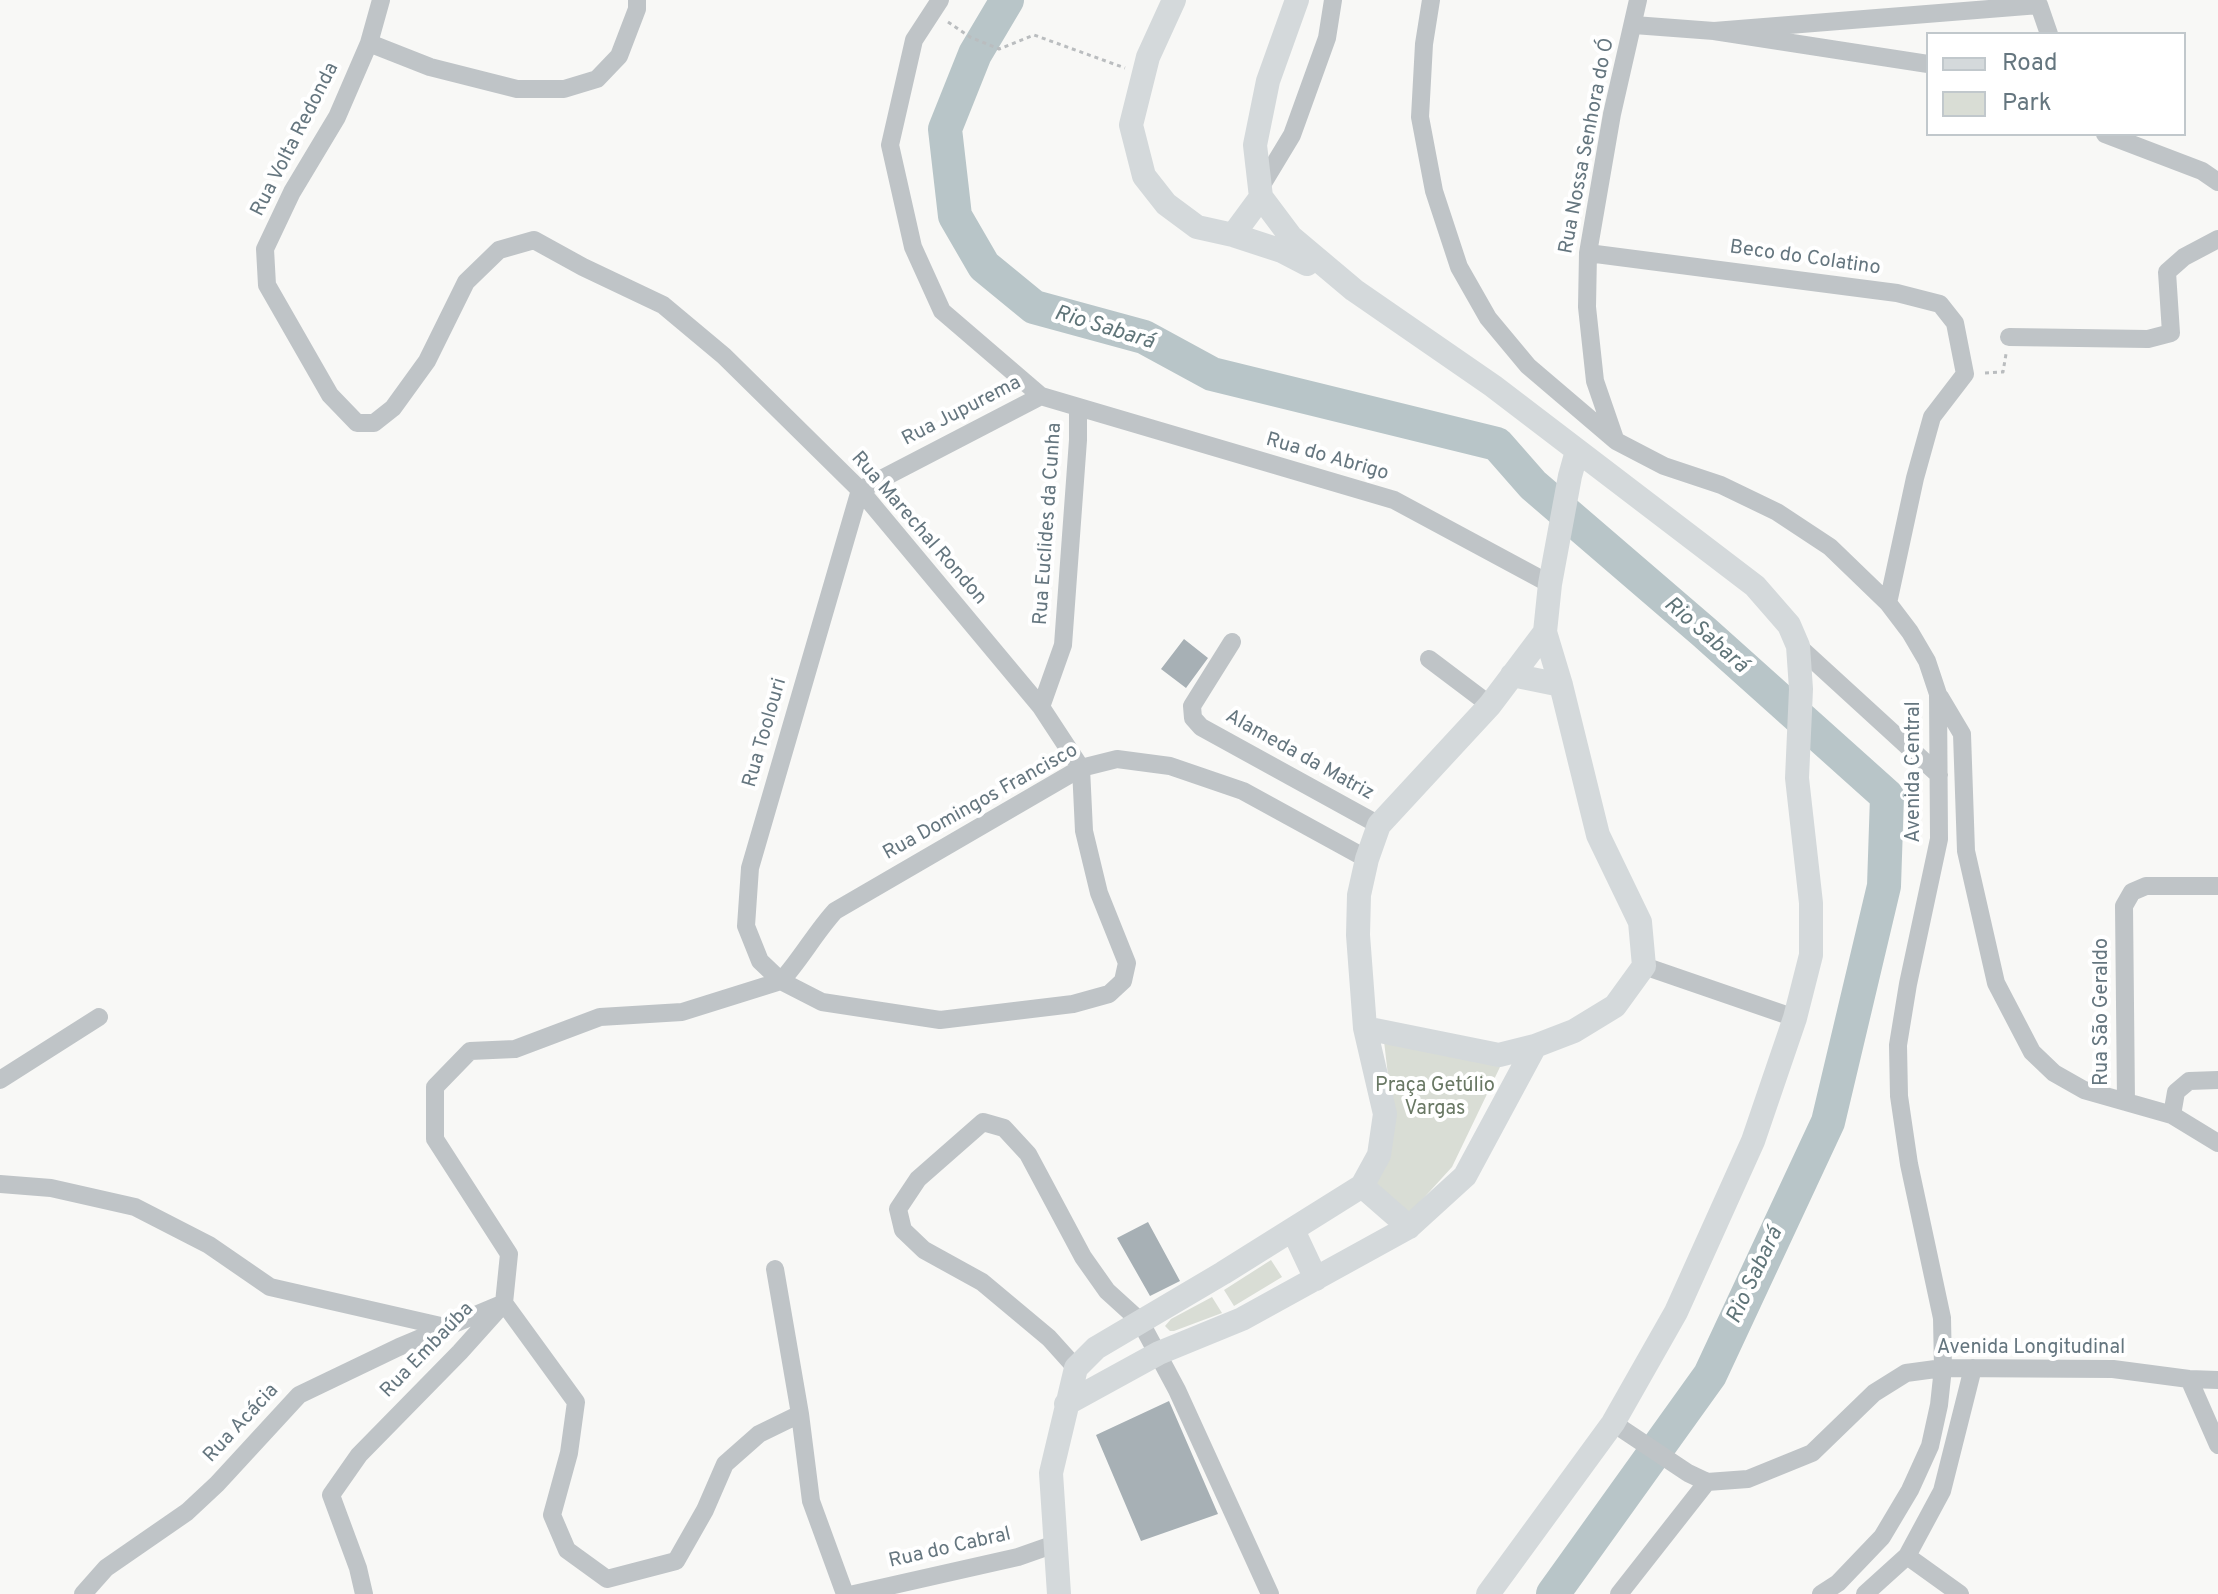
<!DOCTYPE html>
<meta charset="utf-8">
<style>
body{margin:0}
#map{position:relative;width:2218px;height:1594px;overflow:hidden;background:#f8f8f6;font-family:Overpass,sans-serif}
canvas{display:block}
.legend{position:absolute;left:1926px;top:32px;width:260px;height:104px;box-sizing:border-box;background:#fff;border:2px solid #c1c8cc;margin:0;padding:10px 14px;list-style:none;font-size:24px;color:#65767f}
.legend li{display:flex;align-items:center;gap:16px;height:40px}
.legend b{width:40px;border:2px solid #c1c8cc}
</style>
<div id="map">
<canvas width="2218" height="1594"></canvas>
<ul class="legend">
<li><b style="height:10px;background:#d4d9db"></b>Road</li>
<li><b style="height:22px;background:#d9ddd5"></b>Park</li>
</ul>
</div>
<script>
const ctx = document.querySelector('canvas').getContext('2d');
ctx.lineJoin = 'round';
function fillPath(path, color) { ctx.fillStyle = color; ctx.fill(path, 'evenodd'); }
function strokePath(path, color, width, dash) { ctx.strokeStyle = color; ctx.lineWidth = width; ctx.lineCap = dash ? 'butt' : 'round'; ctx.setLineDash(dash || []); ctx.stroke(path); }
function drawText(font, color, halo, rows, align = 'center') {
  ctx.font = font + ' Overpass,sans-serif'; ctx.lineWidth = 8; ctx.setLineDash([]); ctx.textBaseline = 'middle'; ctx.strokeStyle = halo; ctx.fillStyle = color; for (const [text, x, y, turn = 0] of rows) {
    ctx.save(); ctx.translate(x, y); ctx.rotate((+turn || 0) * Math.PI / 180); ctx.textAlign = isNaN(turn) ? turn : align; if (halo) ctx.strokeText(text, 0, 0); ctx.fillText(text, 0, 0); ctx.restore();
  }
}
const green = new Path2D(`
 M1384 1041 1451 1054 1500 1067 1452 1167 1411 1212 1403 1211 1368 1185 1392 1110Z
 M1271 1260 1282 1277 1234 1306 1224 1290Z
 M1212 1297 1222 1313 1174 1331H1170L1165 1326 1171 1319Z`);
const river = new Path2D(`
 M1007 0 975 54 945 129 955 216 984 266 1034 307 1144 337 1212 374 1497 444 1533 485 1704 632 1887 796 1884 886 1828 1122 1710 1375 1553 1594`);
const building = new Path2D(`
 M1184 639 1208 658 1186 688 1161 669Z
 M1148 1222 1180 1281 1150 1296 1117 1238Z
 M1169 1401 1218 1514 1141 1541 1096 1435Z`);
const path = new Path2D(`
 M948 22 970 37 999 49 1034 35 1125 68
 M1985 373 2003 372 2006 354`);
const minor = new Path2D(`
 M940 0 914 40 890 145 913 247 942 311 1041 396 1394 500 1550 584
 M1431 0 1424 44 1420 117 1434 191 1459 267 1488 318 1528 366 1616 441 1664 466 1721 485 1777 512 1830 547 1888 603 1910 632 1927 661 1938 694 1939 839 1908 984 1898 1045 1899 1096 1909 1164 1942 1318 1943 1368 1939 1405 1930 1446 1910 1490 1882 1537 1838 1583 1821 1594
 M1634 25 1714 31 1928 64
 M1714 31 2039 5 2049 34
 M369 43 430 67 517 89H564L597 79 619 56 637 9V0
 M2105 134 2202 171 2218 182
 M1260 188 1292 135 1327 38 1333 0
 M1588 253 1897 293 1940 304 1955 323 1965 374 1932 417 1915 478 1888 603
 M2009 337 2148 339 2171 333 2167 272 2184 257 2218 239
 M1041 396 860 490 750 868 746 926 760 961 781 981C801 959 815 933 835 911L1081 768 1117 759 1170 766 1243 791 1367 859
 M1615 439 1595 381 1587 307 1588 253 1612 114 1638 0
 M1232 642 1192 706 1193 718 1201 727 1379 825
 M1798 646 1939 775
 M1429 659 1490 705
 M1940 697 1962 734 1966 851 1996 983 2032 1052 2054 1073 2084 1090 2172 1115 2218 1143
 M1041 707 1063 645 1078 440V408
 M1644 966 1795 1018
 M0 1080 99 1017
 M2126 1102 2124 906 2132 892 2146 886H2218
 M2172 1115 2176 1092 2189 1081 2218 1080
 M0 1184 51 1188 135 1207 209 1245 270 1287 445 1327
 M775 1269 800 1414 811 1501 845 1594
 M1076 1368 1049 1338 982 1282 924 1250 903 1230 898 1209 918 1179 983 1122 1004 1128 1028 1154 1083 1257 1107 1291 1140 1321 1177 1390 1270 1594
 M2189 1379 2218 1445
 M1613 1423 1688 1473 1707 1482 1748 1479 1812 1453 1874 1393 1906 1373 1943 1368 2113 1369 2189 1379 2218 1380
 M1907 1556 1960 1594
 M83 1594 106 1568 187 1512 217 1484 299 1395 399 1347 504 1303 576 1402 569 1453 552 1515 567 1550 607 1579 676 1561 705 1510 725 1464 759 1434 800 1414
 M364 1594 358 1568 331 1495 359 1455 460 1352 504 1303 509 1254 435 1139V1087L470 1051 515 1049 600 1017 682 1012 781 981 822 1002 940 1020 1073 1004 1109 994 1123 981 1127 963 1099 893 1084 831 1081 768 1041 707 860 490 724 356 663 305 583 267 534 240 499 250 466 282 427 361 393 408 374 423H357L330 395 267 285 265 249 292 192 337 117 369 43 381 0
 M854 1594 1018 1557 1055 1544
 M1619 1594 1707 1482
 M1865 1594 1907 1556 1942 1491 1973 1368`);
const major = new Path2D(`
 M1174 0 1148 57 1131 125 1144 176 1166 204 1197 227 1233 235 1282 251 1307 264
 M1297 0 1268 81 1255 145 1261 197 1291 237 1354 290 1493 386 1755 586 1789 625 1798 646 1801 689 1797 778 1811 903V955L1795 1018 1753 1141 1676 1312 1613 1423 1488 1594
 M1233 235 1261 197
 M1512 675 1561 685
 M1365 1028 1499 1055 1535 1046 1574 1031 1615 1006 1644 966 1640 922 1598 835 1561 685 1545 632
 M1362 1186 1409 1227
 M1293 1230 1316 1279
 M1066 1404 1159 1353 1242 1319 1409 1227 1465 1176 1535 1046
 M1059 1594 1051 1473 1076 1368 1096 1348 1223 1273 1362 1186 1379 1155 1385 1114 1365 1028 1358 935 1359 895 1367 859 1379 825 1490 705 1545 632 1550 584 1570 476 1577 451`);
const streetNames = [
 ["Rua Volta Redonda",296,140,-63],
 ["Rua Nossa Senhora do Ó",1588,146,-79],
 ["Beco do Colatino",1805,259,8],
 ["Rua Jupurema",962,412,-27],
 ["Rua do Abrigo",1327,458,16],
 ["Rua Euclides da Cunha",1049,524,-86],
 ["Rua Marechal Rondon",918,529,49],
 ["Rua Toolouri",766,733,-74],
 ["Alameda da Matriz",1299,756,29],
 ["Avenida Central",1915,772,-90],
 ["Rua Domingos Francisco",981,803,-29],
 ["Rua São Geraldo",2103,1012,-90],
 ["Avenida Longitudinal",2031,1349],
 ["Rua Embaúba",428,1351,-46],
 ["Rua Acácia",242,1424,-47],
 ["Rua do Cabral",950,1549,-13]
];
const parkNames = [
 ["Praça Getúlio",1435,1087],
 ["Vargas",1435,1110]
];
const waterNames = [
 ["Rio Sabará",1104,329,17],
 ["Rio Sabará",1705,636,41],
 ["Rio Sabará",1756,1276,-65]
];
fillPath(green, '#d9ddd5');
strokePath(river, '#b8c5c8', 34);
fillPath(building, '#a7b0b5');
strokePath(path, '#babdbf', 3, [4, 4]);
strokePath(minor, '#bfc4c7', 18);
strokePath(major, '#d4d9db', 24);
drawText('20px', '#65767f', '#fff', streetNames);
drawText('20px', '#697864', '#fff', parkNames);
drawText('italic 22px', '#607579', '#fff', waterNames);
</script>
